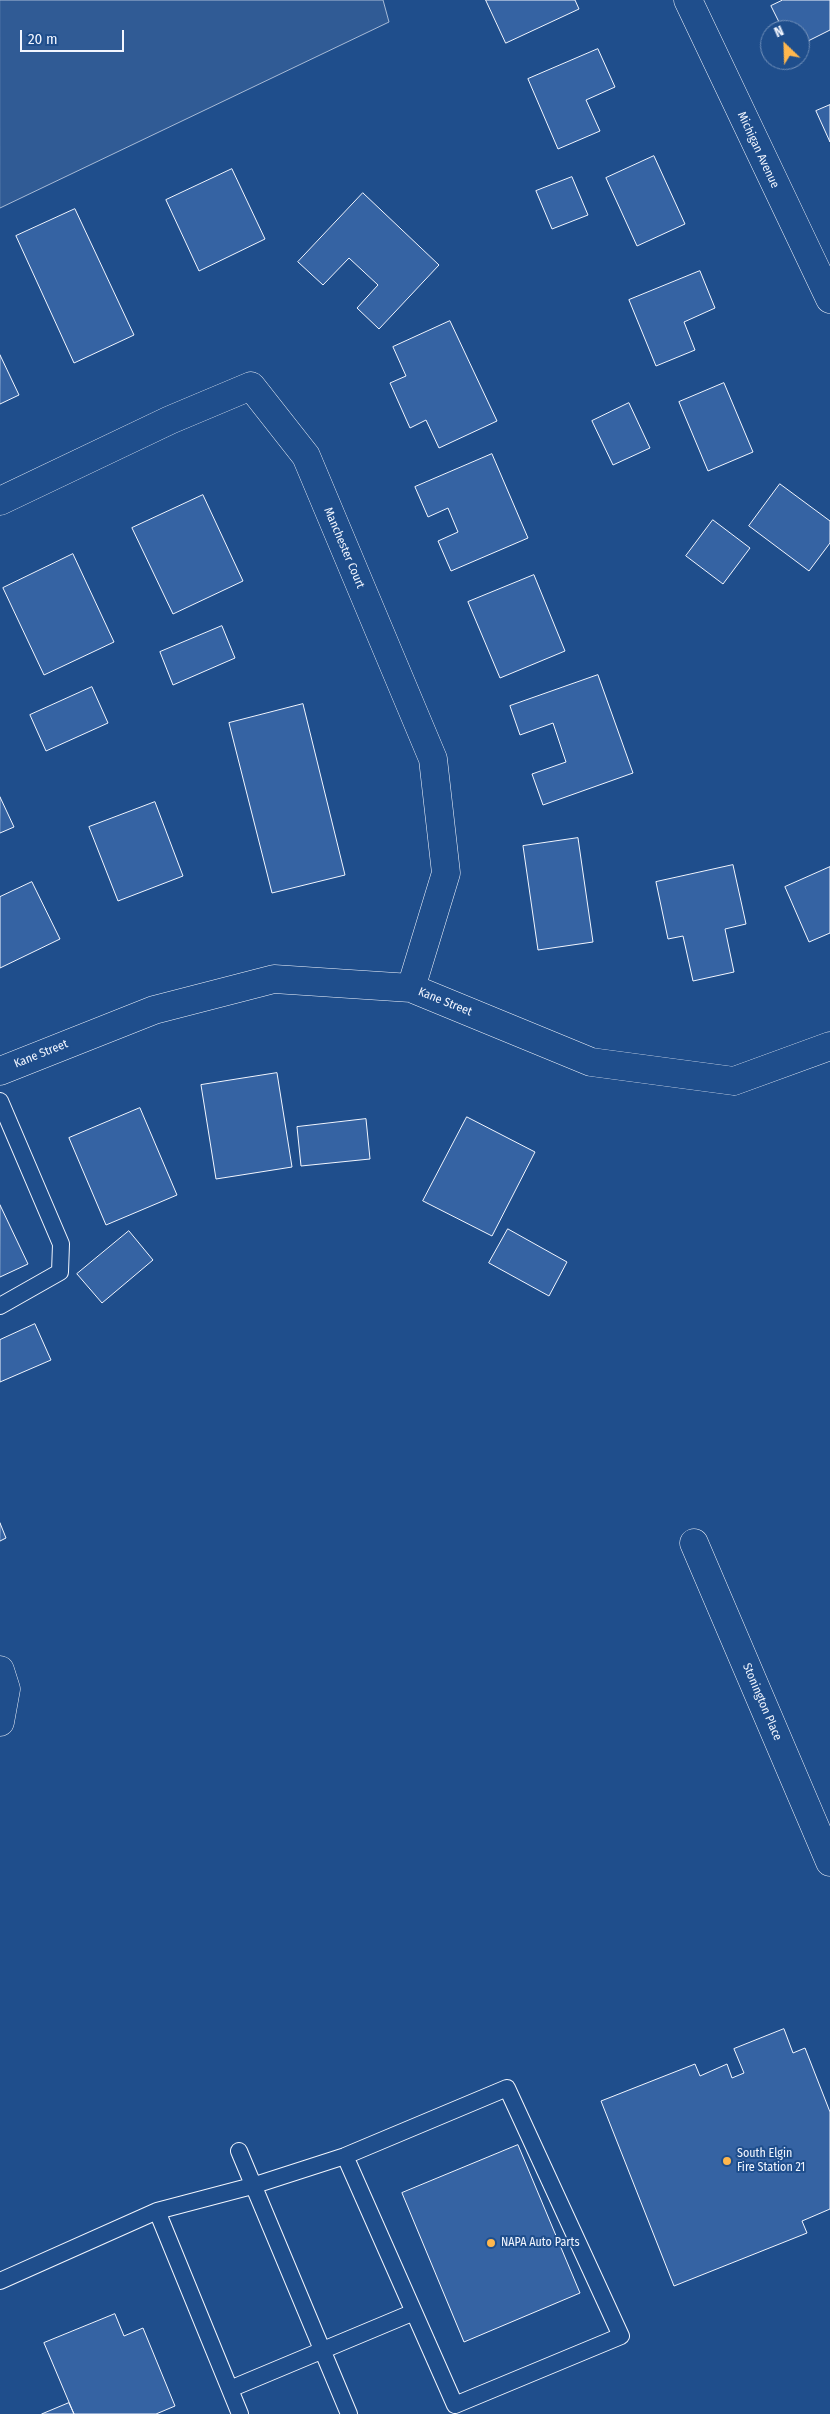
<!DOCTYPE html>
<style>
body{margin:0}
#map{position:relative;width:830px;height:2414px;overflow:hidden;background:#1f4e8c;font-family:"Fira Sans Condensed",sans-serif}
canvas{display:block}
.north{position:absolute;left:760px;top:20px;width:50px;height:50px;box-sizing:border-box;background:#1f4e8c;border:1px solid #7391ba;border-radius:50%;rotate:336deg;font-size:14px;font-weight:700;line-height:20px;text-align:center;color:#f2f6ff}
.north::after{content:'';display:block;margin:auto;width:18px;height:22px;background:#ffb74d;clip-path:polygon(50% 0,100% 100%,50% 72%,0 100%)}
.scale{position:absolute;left:20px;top:30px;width:104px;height:22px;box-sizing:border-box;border:2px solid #f2f6ff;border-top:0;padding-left:6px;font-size:15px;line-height:18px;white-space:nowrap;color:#f2f6ff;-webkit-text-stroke:4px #1f4e8c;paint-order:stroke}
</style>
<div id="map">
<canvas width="830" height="2414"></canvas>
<div class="north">N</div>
<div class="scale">20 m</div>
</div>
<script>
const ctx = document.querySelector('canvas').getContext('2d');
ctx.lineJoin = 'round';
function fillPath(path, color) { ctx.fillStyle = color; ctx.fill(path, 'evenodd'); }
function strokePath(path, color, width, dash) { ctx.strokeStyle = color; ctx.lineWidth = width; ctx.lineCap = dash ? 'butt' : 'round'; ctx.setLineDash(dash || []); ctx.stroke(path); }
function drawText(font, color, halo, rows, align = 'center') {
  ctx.font = font + ' "Fira Sans Condensed",sans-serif'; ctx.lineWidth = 4; ctx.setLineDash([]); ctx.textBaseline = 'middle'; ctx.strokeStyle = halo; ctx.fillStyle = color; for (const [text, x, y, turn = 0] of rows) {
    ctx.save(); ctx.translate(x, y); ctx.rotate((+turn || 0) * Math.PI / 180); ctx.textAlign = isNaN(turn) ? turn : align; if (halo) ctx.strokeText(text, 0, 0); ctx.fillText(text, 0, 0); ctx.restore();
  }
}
const built = new Path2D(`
 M0 0H383L389 22 0 208Z`);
const building = new Path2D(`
 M486 0H575L579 9 506 43Z
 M783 0H830V30L800 45V30H783L771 6Z
 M598 49 615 87 586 100 600 131 558 149 528 79Z
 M830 105V142L816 111Z
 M654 156 685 224 637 246 606 178Z
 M232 169 265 239 199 271 166 200Z
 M572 177 588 215 552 229 536 191Z
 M363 193 439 265 379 329 357 308 378 285 349 258 323 285 298 262Z
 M75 209 134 335 74 363 16 236Z
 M700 271 715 308 684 322 695 350 656 366 629 300Z
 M450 321 497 421 439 448 426 420 410 428 390 383 406 376 393 347Z
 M0 355 19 395 0 404Z
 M724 383 753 452 708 471 679 402Z
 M629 403 650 448 613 465 592 421Z
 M492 454 528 538 451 571 438 541 458 532 448 508 428 517 415 487Z
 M780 484 830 521V543L809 571 749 526Z
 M203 495 243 581 173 614 132 528Z
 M713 520 750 548 723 584 686 556Z
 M73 554 114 642 44 675 3 588Z
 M534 575 565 651 500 678 468 602Z
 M222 626 235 658 173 685 160 652Z
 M598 675 633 773 543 805 532 774 566 762 553 723 520 735 510 706Z
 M92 687 108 723 46 751 30 715Z
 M303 704 345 875 272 893 229 723Z
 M0 797 14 827 0 833Z
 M155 802 183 876 118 901 89 827Z
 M578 838 593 942 538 950 523 846Z
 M733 865 746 924 725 929 734 972 693 981 683 936 668 939 656 882Z
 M830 867V933L809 942 785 887Z
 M32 882 60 939 0 968V897Z
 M277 1073 292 1167 216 1179 201 1085Z
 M140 1108 177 1195 106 1225 69 1138Z
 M467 1117 535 1152 492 1236 423 1201Z
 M366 1119 370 1159 301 1166 297 1127Z
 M0 1205 28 1264 0 1277Z
 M508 1229 567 1262 549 1296 489 1263Z
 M129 1231 153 1260 102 1303 77 1274Z
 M35 1324 51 1360 0 1382V1340Z
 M0 1523 6 1538 0 1541Z
 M784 2029 793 2053 805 2048 830 2112V2209L802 2221 807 2233 674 2286 601 2101 695 2064 700 2076 727 2064 732 2078 744 2073 734 2049Z
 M518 2145 580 2293 464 2342 402 2193Z
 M115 2314 124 2336 143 2328 175 2406 156 2414H74L44 2343Z
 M69 2403 74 2414H42Z`);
const lane = new Path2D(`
 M0 1101 61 1244 60 1272 0 1306
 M239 2151 349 2414
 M0 2281 157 2211
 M230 2389 414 2312
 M240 2414 157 2211 252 2186 345 2156 507 2088 621 2336 455 2405 345 2156`);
const street = new Path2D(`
 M688 0 830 299
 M0 501 170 420 251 386 306 456 433 759 446 873 411 988
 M0 1071 154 1010 274 979 411 988 591 1062 734 1081 830 1046
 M694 1543 830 1862
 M0 1670 6 1689 0 1722`);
const markers = [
 [727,2161,5,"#ffb74d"],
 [491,2243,5,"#ffb74d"]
];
const streetNames = [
 ["Michigan Avenue",758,150,65],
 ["Manchester Court",344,548,67],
 ["Kane Street",445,1002,22],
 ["Kane Street",41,1054,-22],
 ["Stonington Place",762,1702,67]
];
const poiNames = [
 ["South Elgin",737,2154],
 ["Fire Station 21",737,2168],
 ["NAPA Auto Parts",501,2243]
];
fillPath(built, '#305b95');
strokePath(built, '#a8bbd7', 1);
fillPath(building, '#3563a3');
strokePath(building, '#f2f6ff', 1);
strokePath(lane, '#f2f6ff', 18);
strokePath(street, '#f2f6ff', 29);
strokePath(lane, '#1f4e8c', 16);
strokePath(street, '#1f4e8c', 28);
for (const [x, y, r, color] of markers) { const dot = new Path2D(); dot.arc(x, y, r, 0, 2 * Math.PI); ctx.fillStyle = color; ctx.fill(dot); strokePath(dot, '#1f4e8c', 2); }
drawText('12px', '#f2f6ff', '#1f4e8c', streetNames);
drawText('12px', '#f2f6ff', '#1f4e8c', poiNames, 'left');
</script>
